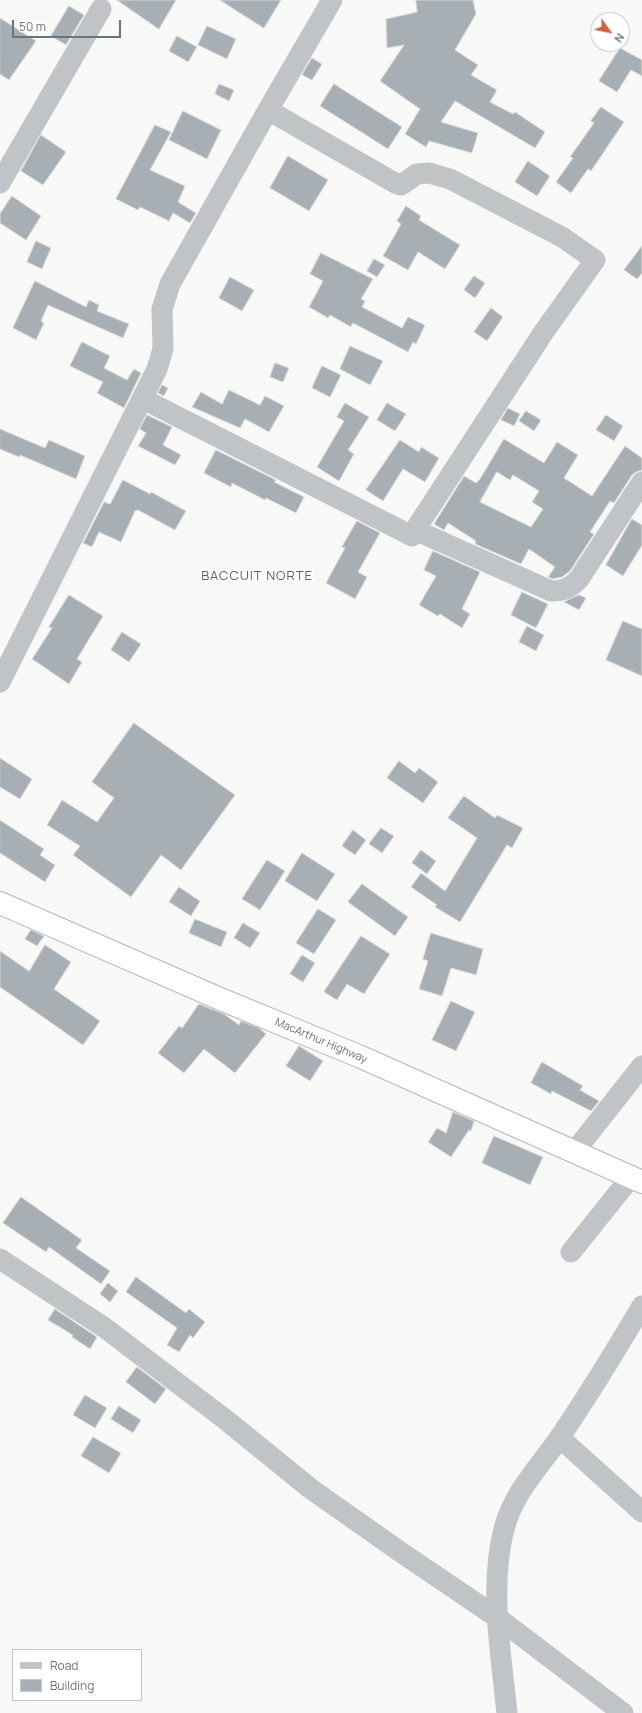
<!DOCTYPE html>
<style>
body{margin:0}
#map{position:relative;width:642px;height:1713px;overflow:hidden;background:#f8f8f6;font-family:Manrope,sans-serif}
canvas{display:block}
.legend{position:absolute;left:12px;top:1649px;width:130px;height:52px;box-sizing:border-box;background:#fff;border:1px solid #c2c7cb;margin:0;padding:5px 7px;list-style:none;font-size:12px;color:#66747e}
.legend li{display:flex;align-items:center;gap:8px;height:20px}
.legend b{width:20px;border:1px solid #c2c7cb}
.north{position:absolute;left:590px;top:12px;width:40px;height:40px;box-sizing:border-box;background:#fff;border:1px solid #c2c7cb;border-radius:50%;rotate:123deg;font-size:11px;font-weight:700;line-height:16px;text-align:center;color:#66747e}
.north::after{content:'';display:block;margin:auto;width:14px;height:18px;background:#d35e3b;clip-path:polygon(50% 0,100% 100%,50% 72%,0 100%)}
.scale{position:absolute;left:12px;top:20px;width:109px;height:18px;box-sizing:border-box;border:2px solid #66747e;border-top:0;padding-left:5px;font-size:12px;line-height:14px;white-space:nowrap;color:#66747e;-webkit-text-stroke:3px #fff;paint-order:stroke}
</style>
<div id="map">
<canvas width="642" height="1713"></canvas>
<ul class="legend">
<li><b style="height:5px;background:#c0c4c7"></b>Road</li>
<li><b style="height:11px;background:#a8afb4"></b>Building</li>
</ul>
<div class="north">N</div>
<div class="scale">50 m</div>
</div>
<script>
const ctx = document.querySelector('canvas').getContext('2d');
ctx.lineJoin = 'round';
function fillPath(path, color) { ctx.fillStyle = color; ctx.fill(path, 'evenodd'); }
function strokePath(path, color, width, dash) { ctx.strokeStyle = color; ctx.lineWidth = width; ctx.lineCap = dash ? 'butt' : 'round'; ctx.setLineDash(dash || []); ctx.stroke(path); }
function drawText(font, color, halo, rows, align = 'center') {
  ctx.font = font + ' Manrope,sans-serif'; ctx.lineWidth = 4; ctx.setLineDash([]); ctx.textBaseline = 'middle'; ctx.strokeStyle = halo; ctx.fillStyle = color; for (const [text, x, y, turn = 0] of rows) {
    ctx.save(); ctx.translate(x, y); ctx.rotate((+turn || 0) * Math.PI / 180); ctx.textAlign = isNaN(turn) ? turn : align; if (halo) ctx.strokeText(text, 0, 0); ctx.fillText(text, 0, 0); ctx.restore();
  }
}
const building = new Path2D(`
 M117 0H176L159 29Z
 M220 0H281L264 28Z
 M416 0H473L476 14 455 50 478 65 471 75 497 90 490 102 513 114 515 112 545 132 535 148 455 101 441 122 478 133 472 153 429 141 426 147 405 134 420 109 380 81 404 45 387 48 386 19 417 12Z
 M69 6 84 15 66 45 51 36Z
 M0 18 36 41 9 80 0 74Z
 M207 26 236 39 227 59 198 45Z
 M177 36 197 47 188 62 169 51Z
 M620 48 642 60V76L631 70 617 92 599 81Z
 M312 58 322 64 312 80 302 75Z
 M219 84 234 90 229 101 215 94Z
 M334 84 402 127 388 149 320 106Z
 M601 107 624 122 591 171 588 169 571 193 556 182 573 158 570 157 594 123 591 121Z
 M183 111 221 130 207 159 169 140Z
 M155 125 171 132 150 170 185 186 178 202 196 213 190 223 173 213 169 221 140 207 138 210 116 199Z
 M41 135 66 152 43 185 21 171Z
 M288 156 328 180 309 211 270 188Z
 M528 161 550 176 537 196 515 182Z
 M12 196 41 216 26 240 0 223V214Z
 M406 206 421 216 419 220 460 245 445 269 418 252 408 270 383 256 401 224 397 221Z
 M36 241 51 248 42 269 27 262Z
 M642 246V273L637 279 624 270Z
 M321 253 373 279 361 299 365 301 362 307 402 328 408 317 425 325 416 344 413 342 408 352 353 323 351 327 330 315 328 318 309 307 323 281 310 274Z
 M374 259 385 265 377 277 367 271Z
 M474 276 485 283 475 298 464 290Z
 M230 277 254 290 242 311 219 298Z
 M35 281 86 307 89 300 99 305 97 311 129 324 123 338 48 305 41 321 44 323 36 340 13 328Z
 M491 308 503 317 487 341 474 332Z
 M82 342 110 356 104 368 127 380 134 369 141 373 124 408 97 393 103 382 70 366Z
 M350 346 383 361 370 385 340 369Z
 M275 363 289 368 283 382 270 377Z
 M322 366 341 375 330 397 312 388Z
 M162 385 168 388 164 396 158 393Z
 M229 390 260 405 265 396 284 406 269 432 245 419 240 428 192 407 201 392 222 404Z
 M345 403 369 417 348 450 354 454 339 481 317 467 344 421 337 417Z
 M387 403 406 414 395 431 377 420Z
 M508 408 520 414 514 426 501 420Z
 M526 411 541 420 534 431 519 421Z
 M147 415 172 427 163 445 181 455 175 465 138 446 146 433 140 429Z
 M606 415 623 426 614 441 596 430Z
 M0 429 45 448 49 440 85 456 76 479 20 455 19 457 0 449Z
 M504 439 544 463 557 442 578 455 564 478 592 496 625 446 642 458V470L636 472 632 475 614 503 610 501 590 532 594 534 570 571 562 577 553 579 548 577 555 567 529 549 521 564 475 544 476 541 448 523 444 530 434 524 464 476 476 483 480 479ZM497 472 510 480 513 475 539 491 532 502 543 509 531 527 480 502Z
 M400 440 419 452 421 447 439 458 425 482 403 469 383 501 366 490Z
 M216 450 276 480 274 482 304 497 296 513 266 498 265 500 232 483 231 487 204 473Z
 M123 480 150 494 151 492 186 511 175 530 138 510 135 511 121 542 99 532 92 547 83 543 104 502 110 504Z
 M632 519 642 525V545L623 576 606 565Z
 M357 521 380 533 358 572 367 577 355 599 326 583 345 548 342 547Z
 M433 551 480 572 462 609 470 614 462 628 440 614 438 616 419 605 436 576 424 570Z
 M522 592 548 604 536 628 511 615Z
 M69 595 103 616 77 659 82 662 69 684 32 659 52 628 49 627Z
 M579 595 586 598 579 610 564 602Z
 M623 621 642 629V676L606 660Z
 M527 626 544 635 536 651 519 642Z
 M122 632 141 644 129 662 111 650Z
 M134 723 235 795 181 870 161 855 131 897 73 855 80 846 47 825 62 800 97 822 114 798 92 782Z
 M0 758 32 779 20 799 0 787Z
 M399 761 415 773 419 768 438 782 423 803 387 778Z
 M464 796 495 818 497 815 523 828 512 848 507 845 460 922 435 907 437 905 411 887 421 873 445 891 477 838 448 818Z
 M0 820 44 849 40 855 55 865 45 882 0 853Z
 M381 828 394 836 382 853 369 844Z
 M353 830 366 840 355 855 342 846Z
 M421 850 436 861 427 874 412 863Z
 M302 853 335 874 317 901 285 881Z
 M267 860 285 871 260 910 242 899Z
 M362 884 408 917 395 936 348 902Z
 M179 887 200 901 191 916 169 902Z
 M318 909 336 920 314 954 296 943Z
 M195 919 227 932 221 947 189 933Z
 M243 923 260 933 250 948 234 938Z
 M31 930 44 936 37 946 25 939Z
 M431 933 483 949 476 975 451 968 442 996 419 989 428 961 423 959Z
 M361 936 390 954 364 994 347 984 337 1000 324 992Z
 M45 945 71 962 54 989 100 1021 83 1045 0 987V951L29 971Z
 M302 955 315 963 303 982 290 974Z
 M451 1001 475 1012 456 1051 432 1040Z
 M199 1004 224 1014 239 1025 241 1021 259 1028 266 1034 235 1073 204 1049 184 1073 158 1053 179 1026 182 1028Z
 M299 1046 323 1061 310 1081 286 1066Z
 M542 1062 583 1086 580 1090 599 1101 591 1111 552 1091 551 1094 531 1083Z
 M453 1112 474 1121 471 1131 469 1130 451 1157 428 1142 437 1128 446 1133Z
 M494 1136 543 1157 530 1185 482 1163Z
 M21 1197 82 1240 76 1248 110 1271 101 1284 49 1247 46 1252 3 1223Z
 M136 1277 186 1313 189 1309 205 1322 193 1338 190 1335 179 1352 167 1345 177 1328 126 1292Z
 M108 1283 118 1291 110 1302 100 1294Z
 M55 1309 97 1337 90 1349 72 1337 73 1335 48 1320Z
 M137 1367 166 1389 155 1404 126 1382Z
 M85 1395 107 1408 95 1428 73 1415Z
 M119 1406 141 1420 133 1433 111 1419Z
 M93 1437 121 1453 109 1473 81 1456Z`);
const minor = new Path2D(`
 M268 110 395 183 401 185 417 174 429 173 450 179 562 237 595 260 543 333 415 530
 M0 183 101 9
 M143 399 412 536 415 530 551 591C564 591 570 588 579 579L642 482
 M0 682 157 369 163 349 162 309 170 284 268 110 332 0
 M574 1152 642 1066
 M571 1252 631 1177
 M0 1259 105 1328 226 1420 311 1489 402 1553 498 1618 623 1713
 M560 1438 642 1512
 M507 1713C501 1655 489 1586 504 1529 514 1491 539 1468 560 1437 589 1394 616 1350 642 1306`);
const highway = new Path2D(`
 M0 903 218 998 361 1057 642 1182`);
const streetNames = [
 ["MacArthur Highway",321,1041,23]
];
const quarterNames = [
 ["BACCUIT NORTE",257,576]
];
fillPath(building, '#a8afb4');
strokePath(building, '#dadad8', 1);
strokePath(highway, '#b3b7ba', 24);
strokePath(minor, '#c0c4c7', 21);
strokePath(highway, '#fff', 22);
drawText('11px', '#66747e', '#fff', streetNames);
ctx.letterSpacing = '1px';
drawText('13px', '#58626a', '#fff', quarterNames);
ctx.letterSpacing = '0px';
</script>
